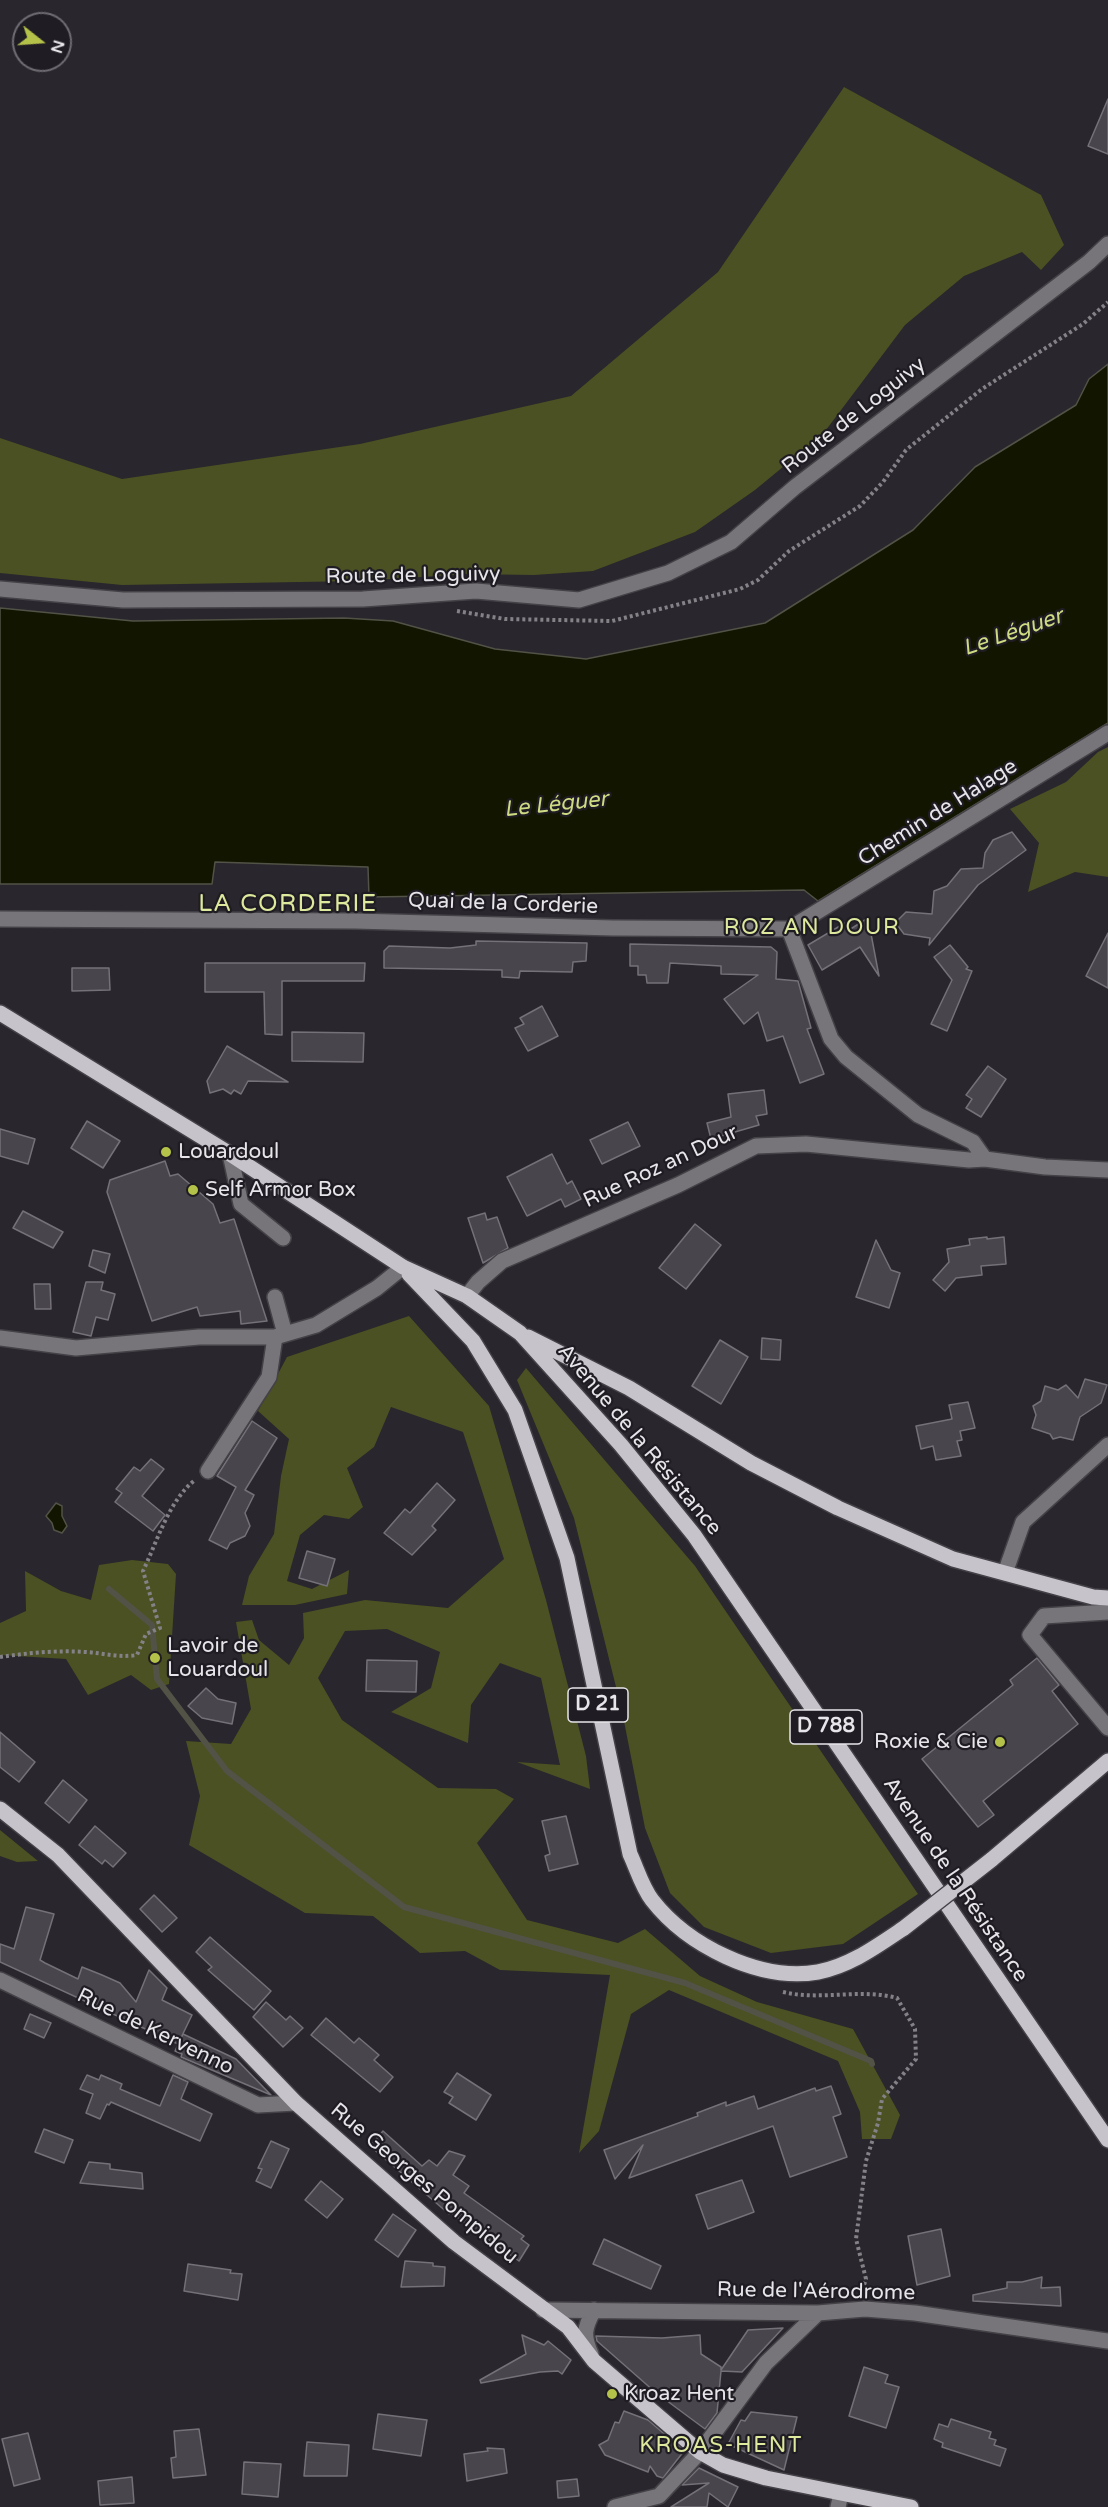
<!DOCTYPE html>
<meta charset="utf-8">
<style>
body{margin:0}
#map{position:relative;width:1108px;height:2507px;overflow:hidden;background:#29262d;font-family:"Varela Round",sans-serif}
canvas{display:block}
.north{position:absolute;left:12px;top:12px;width:60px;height:60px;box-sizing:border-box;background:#201c23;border:2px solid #706c73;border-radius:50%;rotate:107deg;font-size:16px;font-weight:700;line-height:24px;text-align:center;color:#e7e5ea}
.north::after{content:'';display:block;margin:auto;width:21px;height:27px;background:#b4c24a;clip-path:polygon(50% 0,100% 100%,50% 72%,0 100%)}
</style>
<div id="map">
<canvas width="1108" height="2507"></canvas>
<div class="north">N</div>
</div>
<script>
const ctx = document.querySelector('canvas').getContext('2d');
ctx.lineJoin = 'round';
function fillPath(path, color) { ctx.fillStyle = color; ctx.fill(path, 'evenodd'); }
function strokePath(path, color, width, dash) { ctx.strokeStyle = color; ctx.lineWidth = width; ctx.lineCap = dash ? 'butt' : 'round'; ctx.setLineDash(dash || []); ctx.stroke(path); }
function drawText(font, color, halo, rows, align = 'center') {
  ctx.font = font + ' "Varela Round",sans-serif'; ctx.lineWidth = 4.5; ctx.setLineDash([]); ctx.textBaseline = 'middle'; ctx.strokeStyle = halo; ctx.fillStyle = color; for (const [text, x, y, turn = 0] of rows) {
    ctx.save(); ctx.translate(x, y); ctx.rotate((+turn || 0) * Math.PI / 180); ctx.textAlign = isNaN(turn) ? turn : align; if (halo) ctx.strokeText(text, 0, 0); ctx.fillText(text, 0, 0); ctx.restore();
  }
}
const green = new Path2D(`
 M844 87 1041 195 1064 245 1041 270 1022 252 964 276 905 325 823 434 755 490 695 532 593 571 534 575 467 574 359 581 122 585 0 573V438L122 479 360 444 571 396 718 272Z
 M1108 747V877L1075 872 1028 892 1039 843 1010 809 1066 782 1098 752Z
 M409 1316 489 1406 546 1600 586 1756 590 1789 517 1762 560 1765 541 1678 500 1663 471 1705 468 1743 391 1712 431 1688 440 1652 387 1629 345 1631 318 1678 342 1720 438 1788 496 1789 514 1799 477 1843 527 1920 618 1943 645 1929 700 1976 757 2002 853 2029 900 2115 891 2139H862L860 2112 838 2061 669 1990 631 2014 599 2131 579 2153 610 1975 500 1970 465 1951 420 1953 373 1916 305 1913 189 1845 200 1796 186 1741 231 1744 251 1709 236 1622 252 1620 259 1640 289 1665 304 1638 303 1613 365 1600 448 1608 504 1559 463 1432 391 1407 374 1447 347 1468 363 1507 349 1519 324 1515 300 1535 287 1581 312 1589 349 1570 347 1594 295 1605H242L249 1576 274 1534 281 1476 289 1439 258 1411 287 1357Z
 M526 1368 695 1566 918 1894 843 1944 771 1953 704 1927 670 1893 645 1828 622 1711 574 1518 517 1380Z
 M132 1560 168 1564 176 1574 169 1684 151 1690 131 1675 88 1695 66 1659 0 1655V1623L26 1611 25 1571 61 1591 91 1600 99 1565Z
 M0 1830 38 1861 17 1862 0 1856Z`);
const water = new Path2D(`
 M1108 364V723L818 901 804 890 369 897 368 867 215 862 212 884H0V608L133 621 344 618 393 621 495 649 586 659 765 623 913 530 975 467 1076 405 1089 379Z
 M56 1503 62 1506V1516L67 1526 62 1533 54 1530 52 1523 46 1516Z`);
const stream = new Path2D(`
 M109 1589 152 1625 157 1679 227 1771 404 1907 685 1983 871 2061 872 2064`);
const building = new Path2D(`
 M1108 99V154L1088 146Z
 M1012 832 1026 850 978 885 929 945 930 938 904 934 898 926V920L906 912 932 914 934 891 947 886 961 869 983 868 985 853 993 840Z
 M868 918 879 976 860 947 822 970 808 945 845 923 849 930Z
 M1108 933V988L1086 976Z
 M476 941 587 943 586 961 573 962 572 972 520 971 519 978 502 977V970L384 968V951L389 946 450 948 476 945Z
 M630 944 771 947 777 952 776 979 798 981 811 1028 807 1029 824 1074 800 1083 783 1036 767 1041 758 1012 744 1024 724 999 758 975 721 974V966L670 963 668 983H647L646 975H638V966H630Z
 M950 945 968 967 966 969 972 971 947 1031 931 1024 952 980 934 957Z
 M205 963H365L364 981H282V1035L265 1034 264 992H205Z
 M72 968H109L110 990 72 991Z
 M542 1006 558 1036 528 1051 515 1028 524 1024 520 1018Z
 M292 1032 364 1033 363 1062 292 1061Z
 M227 1046 288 1082 248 1081 241 1094 234 1090 231 1094 223 1089 210 1093 207 1081Z
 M988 1066 1006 1079 981 1117 966 1108 972 1099 966 1095Z
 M764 1090 767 1114 756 1116 759 1125 711 1139 707 1123 731 1117 728 1094Z
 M87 1121 120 1141 103 1168 71 1148Z
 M628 1122 640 1146 602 1164 590 1140Z
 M0 1129 35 1139 28 1164 0 1156Z
 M552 1154 567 1184 572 1181 581 1199 565 1207 561 1199 527 1216 507 1177Z
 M165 1161 170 1176 178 1174 213 1204 220 1223 234 1219 267 1321 241 1324 240 1311 200 1316 197 1307 152 1321 107 1192 110 1180Z
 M23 1211 63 1232 53 1248 13 1228Z
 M485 1213 487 1220 497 1217 508 1248 483 1263 468 1218Z
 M695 1224 721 1245 686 1289 659 1268Z
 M987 1237V1239L1004 1237 1006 1264 981 1266 982 1275 956 1278 945 1291 933 1280 949 1262 947 1249 970 1245 969 1239Z
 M876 1240 891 1270 900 1273 889 1308 856 1297Z
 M93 1250 110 1254 105 1273 89 1266Z
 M86 1282H103L101 1290 115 1294 108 1320 96 1317 91 1336 73 1332Z
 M34 1284H50L51 1309H35Z
 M762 1338 781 1340 780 1360 761 1359Z
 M720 1340 748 1357 721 1404 692 1386Z
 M1085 1379 1107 1385 1101 1403 1080 1417 1073 1440 1060 1437 1053 1439 1050 1434 1032 1428 1036 1415 1033 1406 1041 1401 1045 1386 1058 1390 1066 1385 1078 1398Z
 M968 1402 975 1428 960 1431 962 1440 957 1441 961 1456 936 1460 933 1446 921 1449 916 1426 952 1419 949 1405Z
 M252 1421 277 1438 245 1490 254 1495 245 1513 250 1526 245 1536 230 1543 227 1549 209 1540 236 1487 217 1476Z
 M151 1459 164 1469 142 1496 165 1515 153 1531 115 1502 122 1493 116 1489 134 1467 140 1471Z
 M437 1483 455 1500 432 1526 436 1530 412 1555 384 1533 405 1509 410 1513Z
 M307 1551 335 1559 327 1586 299 1578Z
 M1037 1658 1059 1685 1052 1691 1078 1724 983 1801 994 1815 978 1827 922 1759 1013 1685 1010 1680Z
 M367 1660 417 1661 416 1692 366 1691Z
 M206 1688 218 1699 236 1703 232 1724 202 1718 188 1706Z
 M0 1732 35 1762 19 1782 0 1767Z
 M63 1780 87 1800 69 1823 45 1803Z
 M566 1816 578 1864 549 1871 545 1856 550 1854 542 1821Z
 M95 1826 126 1853 113 1867 105 1860 102 1864 79 1845Z
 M154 1895 177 1918 162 1932 140 1909Z
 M26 1907 54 1914 40 1960 45 1963 78 1979 82 1967 102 1975 120 1983 136 2002 149 1970 167 1988 162 2000 192 2015 178 2044 0 1962V1944L14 1949Z
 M210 1937 271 1991 254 2010 208 1970 212 1967 196 1952Z
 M266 2002 286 2020 290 2016 303 2028 283 2047 253 2017Z
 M30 2014 51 2023 44 2038 24 2029Z
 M326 2018 354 2043 359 2038 379 2055 374 2060 393 2077 380 2092 311 2035Z
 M183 2034 236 2059 271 2095 181 2057 182 2054 175 2051Z
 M457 2073 491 2095 476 2120 449 2103 453 2097 444 2092Z
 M87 2075 99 2080 101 2075 122 2084 120 2089 160 2106 173 2075 188 2082 181 2099 212 2114 200 2141 111 2102 109 2105 107 2104 100 2119 86 2113 93 2094 80 2089Z
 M831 2086 841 2114 833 2117 847 2157 790 2177 773 2126 629 2178 643 2145 615 2179 604 2150 698 2116 697 2113 726 2102V2106L754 2096 758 2109 815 2088 816 2091Z
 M44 2129 73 2140 64 2163 35 2152Z
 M383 2131 422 2166 429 2160 437 2166 449 2151 465 2156 453 2175 469 2186 464 2193 524 2236 521 2239 529 2245 519 2261 451 2213 449 2214 370 2146Z
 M271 2141 289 2149 271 2188 256 2181 262 2169 258 2168Z
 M89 2162 110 2164V2169L142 2173 143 2189 80 2183Z
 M742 2180 754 2212 708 2229 696 2195Z
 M321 2181 343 2199 327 2218 305 2200Z
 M393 2214 416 2230 398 2257 375 2240Z
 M941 2229 950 2276 917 2285 908 2236Z
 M604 2239 661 2266 651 2289 593 2264Z
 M405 2261 433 2263V2266L445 2267 444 2286 401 2287Z
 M188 2264 231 2270 230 2273 242 2274 238 2300 184 2291Z
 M1042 2277 1041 2288 1060 2287 1061 2306 973 2301V2295L1007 2288V2282H1022Z
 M783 2328 742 2372 721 2371 717 2413 705 2429 655 2392 597 2341 596 2336 662 2338 700 2335 701 2354 721 2367V2370L748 2330Z
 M522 2335 544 2345 548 2341 571 2360 562 2374 558 2371 540 2372 481 2383 480 2380 526 2354Z
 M864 2367 888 2375 885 2383 899 2387 886 2428 849 2416Z
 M624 2411 648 2420 684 2451 663 2478 657 2476 650 2466 648 2472 605 2455 599 2445 608 2440 615 2422 619 2423Z
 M751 2412 797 2417 784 2470 728 2444 741 2420 745 2421Z
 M378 2414 427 2420 421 2456 373 2449Z
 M951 2419 991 2432 989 2438 996 2440 994 2445 1006 2449 1000 2466 942 2447 943 2443 934 2439 939 2424 948 2427Z
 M199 2429 206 2475 173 2478 171 2458 176 2457 174 2431Z
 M28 2433 40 2479 14 2486 2 2439Z
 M307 2442 349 2445 347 2476H304Z
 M487 2448 504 2449 507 2473 467 2481 464 2454 488 2451Z
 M244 2462 281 2464 278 2497 242 2494Z
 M699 2468 738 2487 728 2507 709 2493 707 2507H671L709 2483 682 2485Z
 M132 2477 134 2503 100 2505 98 2481Z
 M577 2479 579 2496 558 2498 557 2481Z`);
const path = new Path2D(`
 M457 611 505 619 612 621 740 589 758 580 789 551 860 506 883 482 906 450 982 389 1083 324 1108 302
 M0 1657C28 1653 57 1650 85 1652 104 1653 118 1658 137 1655L146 1634 160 1628 143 1571C157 1542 169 1500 195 1480
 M783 1992C822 2001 859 1988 897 1998L915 2029 916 2059 882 2099 878 2123 866 2161 856 2239 866 2279 862 2291`);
const minor = new Path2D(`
 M0 589 123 600 363 599 476 591 579 600 668 573 731 542 795 487 1089 262 1108 244
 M0 919 355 921 613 928 789 929
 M789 929 1108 733
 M789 929 831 1039 846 1057 918 1115 973 1142 985 1159
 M230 1154 241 1204 283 1238
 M467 1296 478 1282 502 1261 678 1185 756 1146 806 1144 969 1160 985 1159 1045 1167 1108 1170
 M275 1297 285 1334
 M0 1338 76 1348 199 1337H275L316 1325 377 1288 403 1267
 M208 1471 269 1377 275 1337
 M1005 1573 1023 1522 1108 1445
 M1108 1612 1044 1616 1030 1635 1108 1728
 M0 1980 258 2105 296 2103
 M543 2310 818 2313 865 2309 915 2313 1108 2341
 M591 2354C583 2336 584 2328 594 2310
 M615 2507 659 2496 700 2452 766 2363 818 2313
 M838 2507 841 2494`);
const major = new Path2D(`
 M0 1013 230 1154 403 1267 467 1296 520 1333 621 1445 694 1535 1108 2140
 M409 1274 473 1341 515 1410 567 1558 630 1854C637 1869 642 1887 652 1900 687 1945 759 1982 818 1972 850 1966 877 1946 904 1928
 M528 1337 629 1388 751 1463 838 1508 953 1559 1093 1597 1108 1598
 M0 1809 58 1855 296 2103 454 2242 568 2327 594 2361 700 2452 723 2465 766 2478 911 2507
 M991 1860 1108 1761`);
const majorBridge = new Path2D(`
 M904 1928 991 1860`);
const markers = [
 [166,1152,6,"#b4c24a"],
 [193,1190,6,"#b4c24a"],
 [155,1658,6,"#b4c24a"],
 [1000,1742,6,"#b4c24a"],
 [612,2394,6,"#b4c24a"]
];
const shields = [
 [598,1705,60],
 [826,1727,72]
];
const shieldNames = [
 ["D 21",598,1705],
 ["D 788",826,1727]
];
const streetNames = [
 ["Route de Loguivy",854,416,-38],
 ["Route de Loguivy",413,576,-1],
 ["Chemin de Halage",938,813,-32],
 ["Quai de la Corderie",503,904,2],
 ["Rue Roz an Dour",661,1167,-25],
 ["Avenue de la Résistance",639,1440,50],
 ["Avenue de la Résistance",955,1880,56],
 ["Rue de Kervenno",155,2032,26],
 ["Rue Georges Pompidou",424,2184,40],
 ["Rue de l'Aérodrome",816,2292,1]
];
const poiNames = [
 ["Louardoul",178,1152],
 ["Self Armor Box",205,1190],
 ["Lavoir de",167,1646],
 ["Louardoul",167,1670],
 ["Roxie & Cie",988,1742,"right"],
 ["Kroaz Hent",624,2394]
];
const waterNames = [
 ["Le Léguer",1013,633,-19],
 ["Le Léguer",556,805,-6]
];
const neighbourhoodNames = [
 ["ROZ AN DOUR",812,928],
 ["KROAS-HENT",721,2446]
];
const quarterNames = [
 ["LA CORDERIE",288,905]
];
fillPath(green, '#4b5122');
fillPath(water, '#121500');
strokePath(water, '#525346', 1.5);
strokePath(stream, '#525346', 6);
fillPath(building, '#48454c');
strokePath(building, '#757179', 1.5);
strokePath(minor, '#444147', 18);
strokePath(major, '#444147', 18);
strokePath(path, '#848187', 4, [3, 3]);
strokePath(minor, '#777579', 15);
strokePath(major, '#c7c3cb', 15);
strokePath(majorBridge, '#444147', 18, []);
strokePath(majorBridge, '#c7c3cb', 15);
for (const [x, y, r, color] of markers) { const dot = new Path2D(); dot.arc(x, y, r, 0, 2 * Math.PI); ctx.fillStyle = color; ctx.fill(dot); strokePath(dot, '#201c23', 2); }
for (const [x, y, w] of shields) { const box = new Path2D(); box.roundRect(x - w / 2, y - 17, w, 34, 4.5); ctx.fillStyle = '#201c23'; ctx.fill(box); strokePath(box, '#e7e5ea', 1.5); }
drawText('bold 20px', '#e7e5ea', null, shieldNames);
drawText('21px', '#e7e5ea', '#201c23', streetNames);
drawText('21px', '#e7e5ea', '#201c23', poiNames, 'left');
drawText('italic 22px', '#cedb83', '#201c23', waterNames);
ctx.letterSpacing = '1.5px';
drawText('22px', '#dde99c', '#201c23', neighbourhoodNames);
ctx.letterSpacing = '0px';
ctx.letterSpacing = '1.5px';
drawText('24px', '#dde99c', '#201c23', quarterNames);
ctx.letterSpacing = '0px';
</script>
